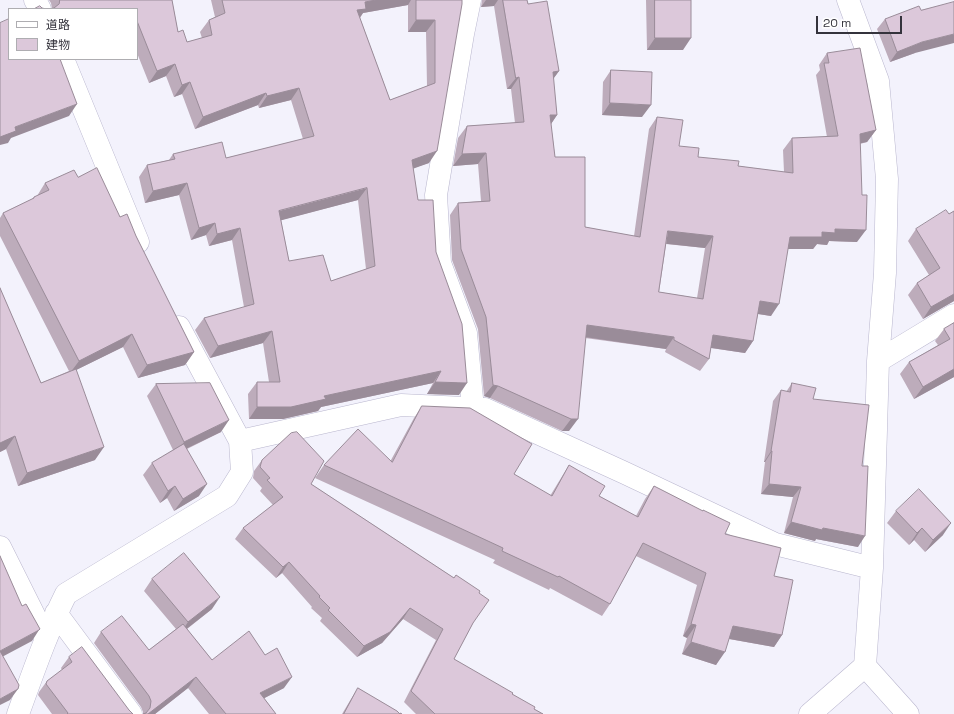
<!DOCTYPE html>
<meta charset="utf-8">
<style>
body{margin:0}
#map{position:relative;width:954px;height:714px;overflow:hidden;background:#f3f2fc;font-family:"Space Grotesk","Noto Sans JP",sans-serif}
canvas{display:block}
.legend{position:absolute;left:8px;top:8px;width:130px;height:52px;box-sizing:border-box;background:#fff;border:1px solid #aeadb1;margin:0;padding:5px 7px;list-style:none;font-size:12px;color:#34333c}
.legend li{display:flex;align-items:center;gap:8px;height:20px}
.legend b{width:20px;border:1px solid #aeadb1}
.scale{position:absolute;left:816px;top:16px;width:86px;height:18px;box-sizing:border-box;border:2px solid #34333c;border-top:0;padding-left:5px;font-size:12px;line-height:14px;white-space:nowrap;color:#34333c;-webkit-text-stroke:3px #fff;paint-order:stroke}
</style>
<div id="map">
<canvas width="954" height="714"></canvas>
<ul class="legend">
<li><b style="height:5px;background:#fff"></b>道路</li>
<li><b style="height:11px;background:#dcc8da"></b>建物</li>
</ul>
<div class="scale">20 m</div>
</div>
<script>
const ctx = document.querySelector('canvas').getContext('2d');
ctx.lineJoin = 'round';
function strokePath(path, color, width, dash) { ctx.strokeStyle = color; ctx.lineWidth = width; ctx.lineCap = dash ? 'butt' : 'round'; ctx.setLineDash(dash || []); ctx.stroke(path); }
function fillPath(path, color) { ctx.fillStyle = color; ctx.fill(path, 'evenodd'); }
const minor = new Path2D(`
 M35 0 40 9
 M470 0 463 34 436 195 440 263 466 333 473 409
 M63 59 138 242
 M878 361 954 315
 M240 441 401 405 485 409 625 473 775 544 872 568
 M0 547 46 639
 M56 613 131 714
 M865 666 908 714
 M18 714C33 673 47 632 66 594L227 496 242 472 240 441 179 327
 M810 714 865 666 872 568 878 361 885 273 887 179 878 81 848 0`);
const wall = new Path2D(`
 M49 0H172L178 32 187 42 202 38 200 32 209 20 215 17 211 0H462L429 163 413 168 418 200 436 252 459 395 427 394 433 383 321 407 318 411 283 419H249L248 394 257 382H269L263 343 210 358 195 330 204 318 244 307 232 240 209 246 206 235 191 240 179 195 145 203 139 177 147 165 169 160 173 154 226 158 303 139 291 100 259 108 258 105 195 129 182 94 174 97 166 76 149 83 137 53V9H52L51 3ZM408 5V32H426L427 86 390 100 360 18 363 13ZM358 200 366 269 331 281 289 261 281 220Z
 M482 0H527L528 4 559 71 553 79 557 115 551 124 555 157 585 227 634 236 649 129 657 117 679 146 698 157 738 166 784 172 783 150 792 138 827 137 816 75 820 70 819 65 827 53 876 130 867 142 860 144 857 242 829 241 827 245 817 244 813 249H788L771 316 758 314 753 341 745 353 711 348 709 359 700 371 665 352 666 349 585 338 569 431H562L490 398 484 396 478 329 452 260 450 215 458 203 481 201 478 164 453 166 458 138 467 126 515 123 511 89H507L494 6 481 7ZM666 244 705 248 697 298 659 292Z
 M646 0H691L683 50H647Z
 M885 19 915 53 890 62 877 29Z
 M611 70 642 117 602 115 603 82Z
 M78 177 120 217 136 236 194 352 185 365 138 378 123 347 76 370 95 460 18 486 6 449 0 452V288L41 383 69 371 0 236V218L3 213 32 199 34 197 37 196 45 183Z
 M954 211V301L923 319 908 295 917 283 929 275 908 241 916 229 949 214Z
 M954 323V377L914 399 900 374 909 362 938 345 935 341 944 329Z
 M792 383 813 399 862 466 858 547 816 539 815 541 784 533 793 497 761 494 765 462H764L773 401 781 390 786 392Z
 M156 384 221 432 187 449 199 496 174 511 167 498 160 503 143 475 152 463 173 450 147 396Z
 M422 406 514 474 550 496 561 478 569 465 599 496 636 516 645 499 654 486 725 534 774 576 782 635 774 647 729 639 716 665 682 654 687 638 683 636 697 585 636 556 610 604 602 616 550 588 549 590 493 563 495 560 315 478 324 465 391 460 414 418Z
 M262 460 311 484 454 578 479 593 473 623 454 659 512 694 534 709 543 714H416L404 702 436 640 403 619 382 643 357 657 320 621 322 618 311 608 312 607 282 573 276 578 235 539 243 528 273 505 260 491 262 488 253 478 254 471Z
 M896 511 943 535 925 552 914 540 909 545 887 523Z
 M152 579 212 609 187 629 212 660 284 688 264 698 276 714H209L188 688 155 714H143V712L141 707 94 643 101 632 149 650 176 629 144 591Z
 M69 657 129 710 133 714H52L38 695 39 692 47 681 62 670 61 668Z
 M358 688 399 713 402 714H342L351 699Z`);
const shadedWall = new Path2D(`
 M376 0H411L408 5 363 13 358 20 357 10 365 2Z
 M486 0H498L494 6 481 7Z
 M416 20H435L426 32H408Z
 M954 34V43L915 53 890 62 897 52 922 42Z
 M655 38H691L683 50H647Z
 M175 64 166 76 149 83 157 71Z
 M559 71 551 82 553 72Z
 M519 77 511 89H507L516 78Z
 M190 82 182 94 174 97 182 85Z
 M299 88 291 100 259 108 267 96Z
 M266 93 258 105 195 129 203 117Z
 M610 103 651 105 642 117 602 115Z
 M77 104 69 116 11 138 8 143 0 145V137L15 127Z
 M550 115H557L549 127Z
 M876 130 867 142 851 145 860 134Z
 M437 151 429 163 404 172 412 160Z
 M486 153 478 164 453 166 462 154Z
 M187 183 179 195 145 203 153 191Z
 M367 188 358 200 271 223 279 211Z
 M215 223 206 235 191 240 199 228Z
 M240 228 232 240 209 246 217 234Z
 M835 229 866 230 857 242 829 241 827 245 817 244 813 249H782L790 237 822 232Z
 M668 231 713 236 705 248 659 243Z
 M954 294V301L923 319 931 307Z
 M760 301 779 304 771 316 752 313Z
 M587 325 674 337 666 349 578 336Z
 M272 331 263 343 210 358 218 346Z
 M132 334 123 347 70 373 79 361Z
 M713 335 753 341 745 353 705 347Z
 M194 352 185 365 138 378 147 365Z
 M954 369V377L914 399 923 387Z
 M441 371 433 383 321 407 318 411 283 419H249L257 407 324 396Z
 M435 382 467 383 459 395 427 394Z
 M493 385 498 386 490 398 484 396Z
 M571 419H578L569 431H562Z
 M229 420 221 432 175 454 184 442Z
 M15 436 6 449 0 452V443Z
 M104 447 95 460 18 486 27 473Z
 M771 451H772L765 462H764Z
 M207 484 199 496 174 511 183 499Z
 M769 484 801 487 793 497 761 494Z
 M175 486 167 498 160 503 168 491Z
 M791 522 865 536 858 547 816 539 815 541 784 533Z
 M951 523 943 535 925 552 933 540Z
 M922 528 914 540 909 545 917 533Z
 M289 562 282 573 276 578 283 567Z
 M220 597 212 609 180 634 188 622Z
 M410 608 403 619 382 643 357 657 364 646Z
 M691 624 696 625 687 638 683 636Z
 M733 626 782 635 774 647 724 638Z
 M39 630 32 641 0 658V651Z
 M691 642 725 652 716 665 682 654Z
 M196 677 188 688 155 714H148Z
 M292 677 284 688 253 704 260 693Z
 M18 689 10 700 0 705V699Z`);
const building = new Path2D(`
 M60 0H172L178 32 183 30 187 42 212 35 209 20 225 13 222 0H376L365 2 366 9 357 10 390 100 435 83V20H416V0H462V4L437 151 412 160 418 200H433L436 252 462 324 467 383 435 382 441 371 324 396 326 399 291 407H257V382H280L272 331 218 346 204 318 254 304 240 228 217 234 215 223 199 228 187 183 153 191 147 165 175 159 173 154 222 142 226 158 314 136 299 88 267 96 266 93 203 117 190 82 182 85 175 64 157 71 137 21V9H50L54 8 59 4ZM367 188 375 266 331 281 323 255 289 261 279 211Z
 M503 0H527L528 4 547 1 559 71 553 72 557 115H550L555 157H585V227L640 237 657 117 683 120 679 146 699 148 698 157 739 161 738 166 793 173 792 138 838 136 824 63H829L827 53 860 48 876 130 860 134 862 195H867L866 230 835 229V233L822 232V237H790L779 304 760 301 753 341 713 335 709 359 674 340V337L587 325 578 419H571L498 386 493 385 486 317 461 249 458 203 490 201 486 153 462 154 467 126 524 122 519 77 516 78ZM668 231 713 236 703 299 659 292Z
 M655 0H691V38H655Z
 M954 2V34L922 42 897 52 885 19 919 6 921 10Z
 M40 6 42 8 46 9H34Z
 M9 19V59H60L77 104 15 127 16 131 0 137V23Z
 M611 70 652 72 651 105 610 103Z
 M97 168 120 217 127 214 136 236 194 352 147 365 132 334 79 361 3 213 34 198V197L49 190 45 183 74 170 78 177Z
 M946 210 949 214 954 211V294L931 307 917 283 940 268 916 229Z
 M0 288 41 383 76 369 104 447 27 473 15 436 0 443Z
 M954 323V369L923 387 909 362 950 339 944 329Z
 M210 383 229 420 184 442 156 384Z
 M792 383 816 388 813 399 869 405 862 466H868L865 536 823 528 822 530 791 522 801 487 769 484 772 451H771L781 390 790 392Z
 M422 406 470 408 532 444 514 474 552 496 569 465 605 486 599 496 638 517 654 486 703 511V510L730 523 725 534 781 548 774 576 793 580 782 635 733 626 725 652 691 642 696 625 691 624 706 573 643 543 610 604 559 576 558 577 502 551 503 548 324 465 358 429 392 462Z
 M297 432 324 461 311 484 454 578 456 575 480 591 479 593 489 600 473 623 454 659 513 693 512 694 535 707 534 709 543 714H435L411 691 443 629 410 608 390 632 364 646 328 610 330 608 319 597 320 596 289 562 283 567 243 528 283 497 267 480 270 478 260 467 262 460 291 433Z
 M184 444 207 484 183 499 175 486 168 491 152 463Z
 M919 489 951 523 933 540 922 528 917 533 896 511Z
 M184 553 220 597 188 622 152 579Z
 M0 556 22 606 26 604 40 629 39 630 0 651 19 685 18 689 0 699Z
 M122 616 149 650 183 624 212 660 249 631 265 655 277 648 292 677 260 693 276 714H226L196 677 148 714H143L146 713 150 708 151 701 149 696 101 632Z
 M82 647 129 710 133 714H67L68 713 46 684 47 681 72 662 69 657Z
 M358 688 397 711 400 714V713L402 714H344Z`);
strokePath(minor, '#b9b6ce', 23);
strokePath(minor, '#fff', 22);
fillPath(wall, '#bdacbb');
fillPath(shadedWall, '#9a8c99');
fillPath(building, '#dcc8da');
strokePath(building, '#9a8c99', 1);
</script>
